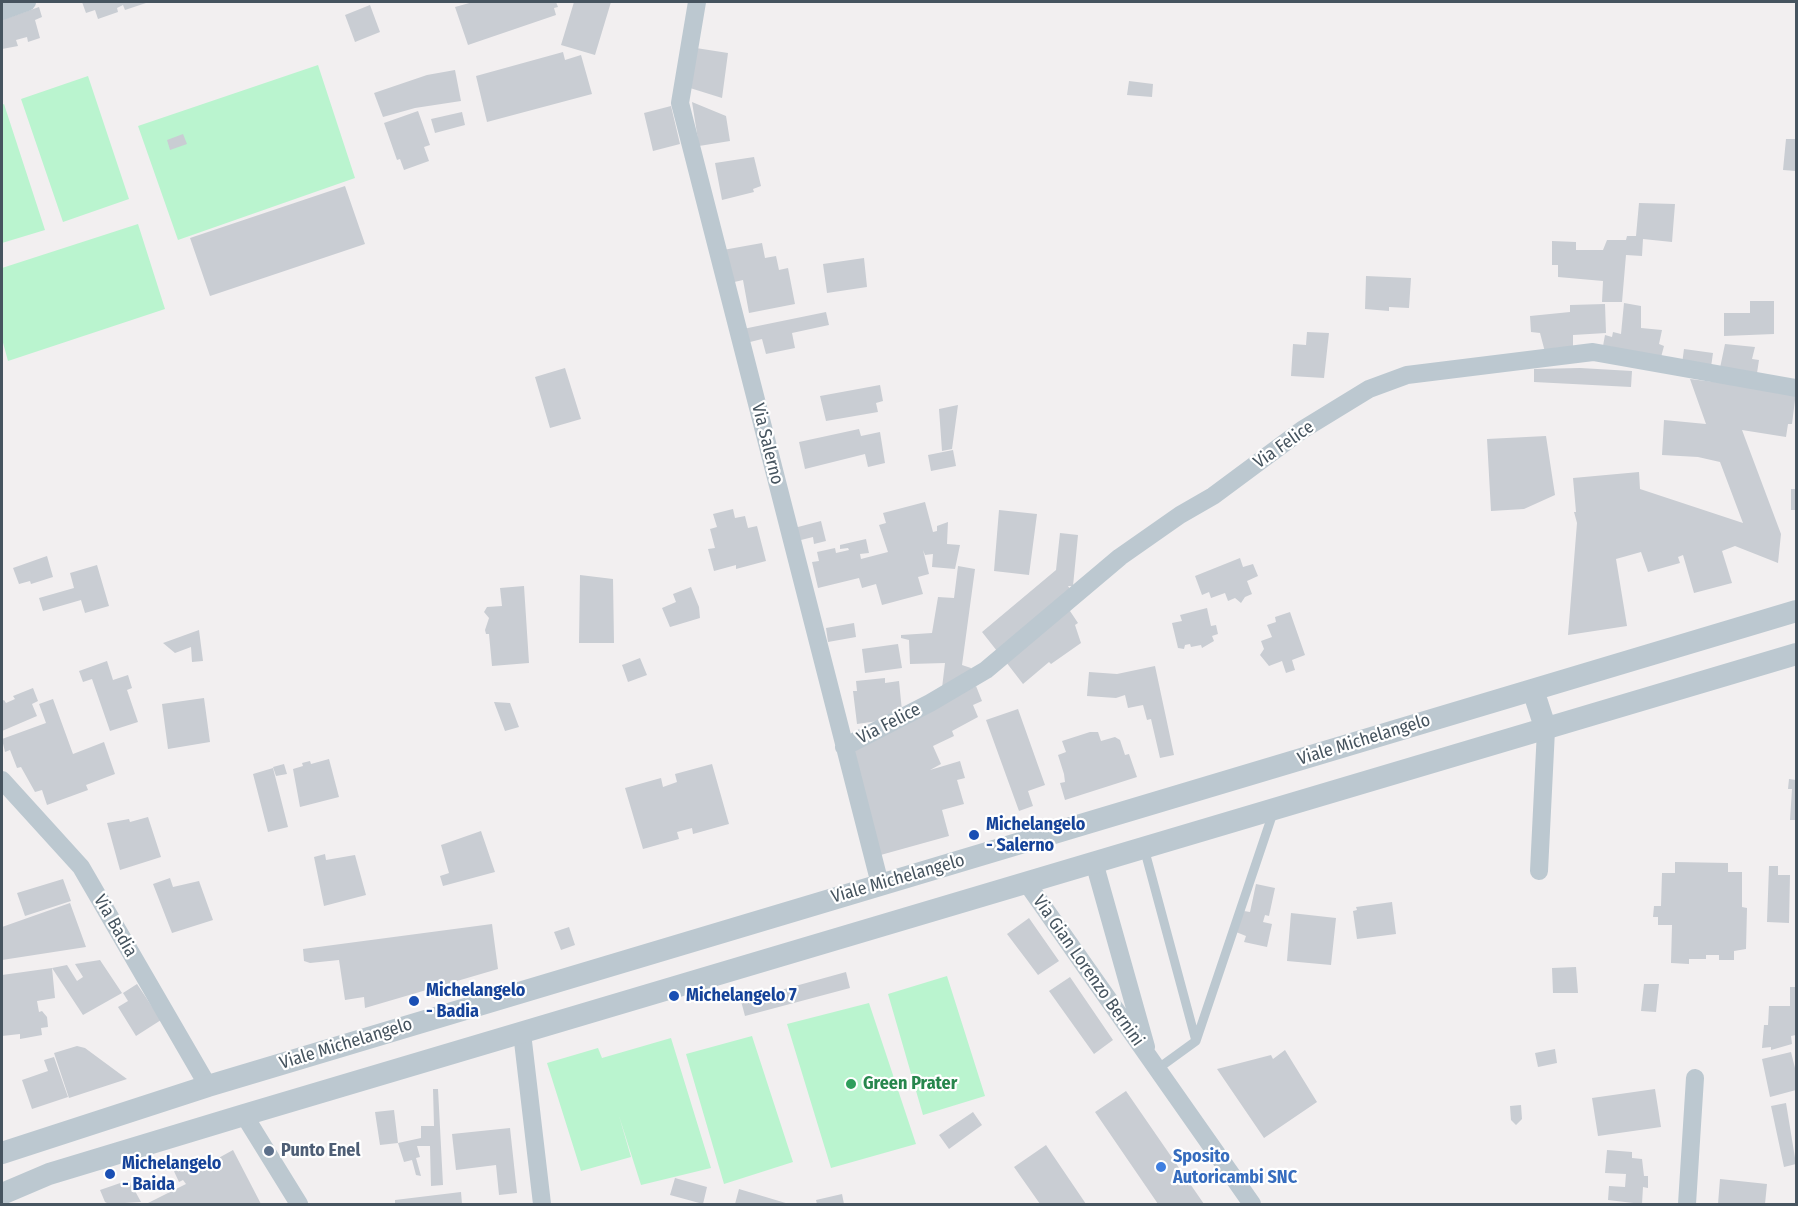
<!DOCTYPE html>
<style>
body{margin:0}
#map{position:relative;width:1798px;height:1206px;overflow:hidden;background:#f2eff0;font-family:"Fira Sans Condensed",sans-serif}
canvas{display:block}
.frame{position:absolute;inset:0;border:3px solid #46545f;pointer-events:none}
</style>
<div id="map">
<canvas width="1798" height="1206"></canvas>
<div class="frame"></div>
</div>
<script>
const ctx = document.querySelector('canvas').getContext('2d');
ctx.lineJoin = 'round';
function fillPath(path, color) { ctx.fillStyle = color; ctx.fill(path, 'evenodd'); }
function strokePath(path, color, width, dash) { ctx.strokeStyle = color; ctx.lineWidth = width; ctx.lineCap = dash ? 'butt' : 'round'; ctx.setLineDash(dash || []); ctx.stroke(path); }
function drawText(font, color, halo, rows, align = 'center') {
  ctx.font = font + ' "Fira Sans Condensed",sans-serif'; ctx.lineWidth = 4.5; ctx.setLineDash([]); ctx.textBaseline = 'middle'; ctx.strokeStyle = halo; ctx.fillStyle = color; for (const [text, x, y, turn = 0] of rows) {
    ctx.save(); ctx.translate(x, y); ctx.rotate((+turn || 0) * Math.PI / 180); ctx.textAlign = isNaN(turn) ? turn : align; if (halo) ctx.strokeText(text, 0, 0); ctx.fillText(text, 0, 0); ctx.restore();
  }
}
const green = new Path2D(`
 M318 65 355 178 178 240 138 126Z
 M88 76 129 199 63 222 21 99Z
 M4 104 45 230 2 243V105Z
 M138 224 165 309 8 361 2 339V268Z
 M947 976 985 1096 923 1115 888 994Z
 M869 1003 916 1144 831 1168 787 1024Z
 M752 1036 793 1162 724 1184 686 1054Z
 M671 1038 711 1168 641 1185 619 1116 631 1157 581 1171 547 1063 598 1048 602 1058Z`);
const building = new Path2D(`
 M82 2H145L146 3 125 10 123 5 117 8 118 12 98 19 95 10 86 13Z
 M473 2H556L558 7 554 8 556 15 468 45 455 7Z
 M574 2H611L595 55 561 45Z
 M370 5 380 32 355 42 345 15Z
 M39 7 42 17 35 20 40 38 28 42 27 37 16 40 18 46 2 49V20Z
 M696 48 728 53 722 98 690 88Z
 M563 52 565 60 581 55 592 94 487 122 476 76Z
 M455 70 461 101 415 108 383 117 374 93 427 75Z
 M1129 81 1153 84 1152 97 1127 95Z
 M692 102 726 116 730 141 699 146Z
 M671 106 680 144 653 151 644 113Z
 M418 111 430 145 424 147 429 161 404 170 400 159 397 160 384 123Z
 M462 112 465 125 435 133 431 119Z
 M183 134 187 144 170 150 167 140Z
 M1786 139H1796V171L1783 170Z
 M754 157 761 186 753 189 754 192 722 200 715 163Z
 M345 186 365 244 210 296 190 238Z
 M1639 203 1675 204 1672 242 1643 239 1642 256 1626 255 1622 302H1602L1603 281 1558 277V265H1552V241L1576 242V250H1603L1607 240H1626L1627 236H1636Z
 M762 243 765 258 776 256 779 270 788 268 795 304 749 313 743 280 730 283 723 250Z
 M864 258 867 287 827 293 823 264Z
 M1366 276 1411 278 1409 308 1389 307V311L1365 309Z
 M1750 301H1774V334L1724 336V313H1750Z
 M1624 303 1641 306V328L1662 330 1659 344 1664 346 1660 361 1603 346 1605 335 1612 337 1613 332 1621 334Z
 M1605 304 1606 333 1573 335V349L1545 352 1540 333 1531 332 1530 316 1570 312V305Z
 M826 312 829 325 792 333 795 348 766 354 762 339 746 343 743 329Z
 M1307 332 1329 333 1324 378 1291 376 1293 344 1306 345Z
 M1725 344 1755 347 1752 359 1759 360 1757 373 1720 368Z
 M1684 349 1713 353 1711 367 1682 364Z
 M565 368 581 419 550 428 535 377Z
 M1580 368 1632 371 1631 387 1534 382V369Z
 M1690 379 1796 392 1792 424H1788L1786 437 1742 430 1781 534 1778 563 1735 546 1722 551 1732 583 1694 593 1683 555 1678 557 1680 563 1648 572 1641 552 1616 559 1627 626 1568 635 1577 523 1574 512H1576L1573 478 1639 472 1640 489 1743 523 1720 462 1698 457 1662 455 1664 420 1706 424Z
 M880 385 883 401 876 403 878 412 826 421 820 396Z
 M958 405 952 449 942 451 939 409Z
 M859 429 861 436 880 432 885 463 868 467 865 454 805 469 799 442Z
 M1546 436 1555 495 1524 509 1491 511 1487 439Z
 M953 450 956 466 931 471 928 455Z
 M1791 489H1796V510H1791Z
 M925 502 933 532 937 531V526L948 522 947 544 960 545 955 569 932 567 933 554 925 555 923 550 929 574 918 577 923 594 882 605 876 584 862 588 859 578 818 588 812 562 819 561 817 552 835 548 836 553 849 550 848 548 840 549V545L866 539 869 553 860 554 861 559 888 552 879 525 886 523 883 513Z
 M733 509 735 518 745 516 748 528 757 526 766 561 736 569V565L714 571 708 549 715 548 710 529 717 527 713 514Z
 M999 510 1037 514 1029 575 994 571Z
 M821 521 826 541 814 544 813 537 797 541 794 528Z
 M1060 533 1078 535 1073 586H1068L1070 589 997 651 982 632 1056 570Z
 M47 556 53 577 31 584 30 581 19 584 13 568Z
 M1240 558 1243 567 1253 564 1258 576 1247 581 1252 594 1245 597 1241 603 1235 598 1228 601 1225 593 1211 598 1209 592 1202 595 1195 576Z
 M97 565 109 606 85 613 81 600 43 611 39 598 74 588 70 573Z
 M958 566 975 569 962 665 971 668 970 673 942 688 945 663 910 664 909 640 901 638V635L932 633 938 597 954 598Z
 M580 575 613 579 614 643H579Z
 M524 586 529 663 492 666 489 634H486L485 630 489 618 484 612 487 607 502 606 500 588Z
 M691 587 699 607 700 618 670 627 662 608 676 602 673 594Z
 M1068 608 1078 623 1075 625 1081 643 1051 664 1049 662 1023 684 1006 662Z
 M1207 608 1211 626 1216 625 1218 634 1212 636 1214 641 1202 648 1201 645 1191 647 1190 644 1185 645 1184 649 1178 648 1172 623 1182 621 1180 615Z
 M1290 612 1305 655 1292 660 1295 670 1286 673 1282 661 1269 666 1260 655 1264 649 1261 641 1272 637 1267 625 1276 622 1275 617Z
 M854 623 856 637 828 642 826 628Z
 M199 630 203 661 192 662 191 647 175 653 163 643Z
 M898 644 902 668 865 673 862 649Z
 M640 658 647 675 628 682 622 665Z
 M107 661 113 680 128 675 132 688 127 690 138 722 110 731 92 679 83 682 79 671Z
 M1155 666 1174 755 1160 758 1151 719 1147 720 1143 705 1128 708 1125 695 1116 698 1087 696 1089 672 1117 674Z
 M885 678V683L899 681 902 711 892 713V719L857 724 853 691H857L856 681Z
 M976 686 982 701 973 705 978 717 952 731 954 736 933 746 941 764 930 770 960 761 965 778 957 780 964 804 942 810 949 836 877 856 850 752Z
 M33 688 38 701 32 704 37 716 2 731V701L4 700 6 703 15 699 13 696Z
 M204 698 210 742 168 749 162 704Z
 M53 699 73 754 104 742 115 774 86 785 88 790 47 805 42 790 35 792 21 767 17 768 10 750 5 752 2 739 46 723 39 704Z
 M494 702 510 703 519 727 505 731Z
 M1018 709 1045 785 1028 791 1033 806 1019 811 986 720Z
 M1090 732H1098L1101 741 1115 737 1120 740 1125 755 1129 754 1137 777 1065 800 1060 783 1065 782 1064 774 1058 755 1066 752 1062 741Z
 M329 759 339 797 300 807 293 769 303 766 302 763 310 761 311 764Z
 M284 764 287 774 276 776 273 767Z
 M712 764 729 824 693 834 692 828 677 832 679 839 643 849 625 788 661 778 663 787 677 782 675 774Z
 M273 768 288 827 268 832 253 774Z
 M1789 779 1796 780V820H1790L1792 789H1788Z
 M148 817 161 857 120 870 107 823 129 819 130 822Z
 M481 831 495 872 443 886 440 876 449 873 441 845Z
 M325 854 326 860 355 855 366 895 324 906 314 857Z
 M1675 862 1728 863V872H1742V907L1747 908 1746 949 1734 951V960H1719V955H1706V959H1689V964L1671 963 1672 925H1658V917H1653L1654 906H1661L1662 873H1675Z
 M1769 866H1778V875H1790L1789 923 1767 922Z
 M170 878 173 887 199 881 213 920 172 933 153 884Z
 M63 879 71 901 25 916 17 893Z
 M1256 884 1275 888 1269 916 1265 915 1263 922 1272 924 1267 947 1244 942 1246 936 1236 932 1244 911 1250 912Z
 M1392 902 1396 934 1357 939 1353 911 1357 910 1356 907Z
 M70 903 86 947 2 960V927Z
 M1291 913 1336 918 1331 965 1287 961Z
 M1029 918 1059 961 1038 975 1007 934Z
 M492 924 498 969 365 1008 364 997 345 1000 339 960 310 963 304 961 303 949Z
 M569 927 575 945 561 950 554 932Z
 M100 960 122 993 83 1015 52 968 67 965 77 981 83 977 75 964Z
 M1576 967 1578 993H1553L1552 968Z
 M52 968 55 998 37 1001 39 1012 42 1011 47 1017 48 1027 41 1028 42 1035 20 1039V1034L2 1036V975Z
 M846 972 850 988 745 1016 741 1001Z
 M1070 977 1113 1040 1094 1054 1049 991Z
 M137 984 161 1020 136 1036 118 1007 128 1001 123 993Z
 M1644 984H1659L1656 1012 1641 1011Z
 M1790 987H1796V1035L1791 1036 1792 1044 1771 1050V1047L1762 1048 1764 1025H1768L1769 1006H1790Z
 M77 1046 85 1048 127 1079 69 1098 54 1053Z
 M1555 1049 1557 1063 1538 1067 1535 1053Z
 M1285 1050 1317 1102 1264 1138 1217 1069 1271 1055 1273 1059Z
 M1791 1052 1796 1072V1090L1770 1097 1762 1059Z
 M54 1057 68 1097 32 1109 22 1080 48 1071 44 1060Z
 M433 1089H438L443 1185 431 1186 430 1146H417L420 1157 416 1158 421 1176 416 1175 412 1160 404 1162 398 1143 380 1145 375 1112 394 1110 398 1143 421 1138V1126H434Z
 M1655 1089 1661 1127 1598 1136 1592 1098Z
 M1126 1091 1204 1204H1158L1095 1112Z
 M1786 1103 1796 1164 1784 1167 1771 1106Z
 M1521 1105 1522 1119 1516 1125 1511 1120 1510 1106Z
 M973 1112 982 1125 949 1149 939 1135Z
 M510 1128 517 1193 499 1195 496 1165 456 1170 452 1134Z
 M1046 1145 1086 1204H1040L1014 1167Z
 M233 1150 261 1204H146L186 1184 183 1180 179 1182 172 1167 206 1157 208 1162 195 1171Z
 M1607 1150 1632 1152V1158L1642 1159 1644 1176H1648V1188L1643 1187 1642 1204 1608 1200 1609 1186 1625 1187 1626 1174 1605 1173Z
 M675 1178 707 1187 703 1204 670 1195Z
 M1720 1179 1767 1184 1765 1204H1718Z
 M129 1180 141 1202 109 1204 105 1202 100 1190Z
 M739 1189 789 1204H735Z
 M461 1192 462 1204H395V1200Z
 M842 1194 844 1204H817L816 1200Z`);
const service = new Path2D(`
 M1144 848 1196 1041 1156 1070
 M1196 1041 1274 810`);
const minor = new Path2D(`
 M697 2 680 103 880 884
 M2 11 27 2
 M844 747 930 703 986 670 1120 557 1180 515 1213 496 1302 430 1369 389 1407 375 1593 352 1796 388
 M2 780 81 867 208 1086
 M1094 862 1146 1047
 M1539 871 1546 730
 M1026 882 1252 1204
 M522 1033 542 1204
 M244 1115 299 1204
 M1687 1204 1695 1078`);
const tertiary = new Path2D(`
 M1533 690 1546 730
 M2 1153 208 1086 1796 611
 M2 1194 49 1174 244 1115 1796 654`);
const markers = [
 [974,835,6,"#1a4fb4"],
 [674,996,6,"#1a4fb4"],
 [414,1001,6,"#1a4fb4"],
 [851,1084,6,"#2e9e5b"],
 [269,1151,6,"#5c6f8a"],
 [1161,1167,6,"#3f7fe0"],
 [110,1174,6,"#1a4fb4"]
];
const streetNames = [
 ["Via Salerno",767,444,76],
 ["Via Felice",1284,445,-35],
 ["Via Felice",889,724,-27],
 ["Viale Michelangelo",1364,740,-17],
 ["Viale Michelangelo",898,879,-16],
 ["Via Badia",115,926,60],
 ["Via Gian Lorenzo Bernini",1088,971,55],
 ["Viale Michelangelo",346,1044,-17]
];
const transitNames = [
 ["Michelangelo",986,825],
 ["- Salerno",986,846],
 ["Michelangelo",426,991],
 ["- Badia",426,1012],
 ["Michelangelo 7",686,996],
 ["Michelangelo",122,1164],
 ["- Baida",122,1185]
];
const leisureNames = [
 ["Green Prater",863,1084]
];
const serviceNames = [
 ["Punto Enel",281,1151]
];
const shopNames = [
 ["Sposito",1173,1157],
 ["Autoricambi SNC",1173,1178]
];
fillPath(green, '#baf4cf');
fillPath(building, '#c9cdd3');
strokePath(service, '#bcc8d0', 9);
strokePath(minor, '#bcc8d0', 18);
strokePath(tertiary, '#bcc8d0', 22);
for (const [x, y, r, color] of markers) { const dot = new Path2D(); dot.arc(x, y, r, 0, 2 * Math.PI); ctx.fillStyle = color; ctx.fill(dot); strokePath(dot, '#fff', 2); }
drawText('18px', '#46545f', '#fff', streetNames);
drawText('bold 18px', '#164399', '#fff', transitNames, 'left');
drawText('bold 18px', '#27864d', '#fff', leisureNames, 'left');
drawText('bold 18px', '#4e5e75', '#fff', serviceNames, 'left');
drawText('bold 18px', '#366cbe', '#fff', shopNames, 'left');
</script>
